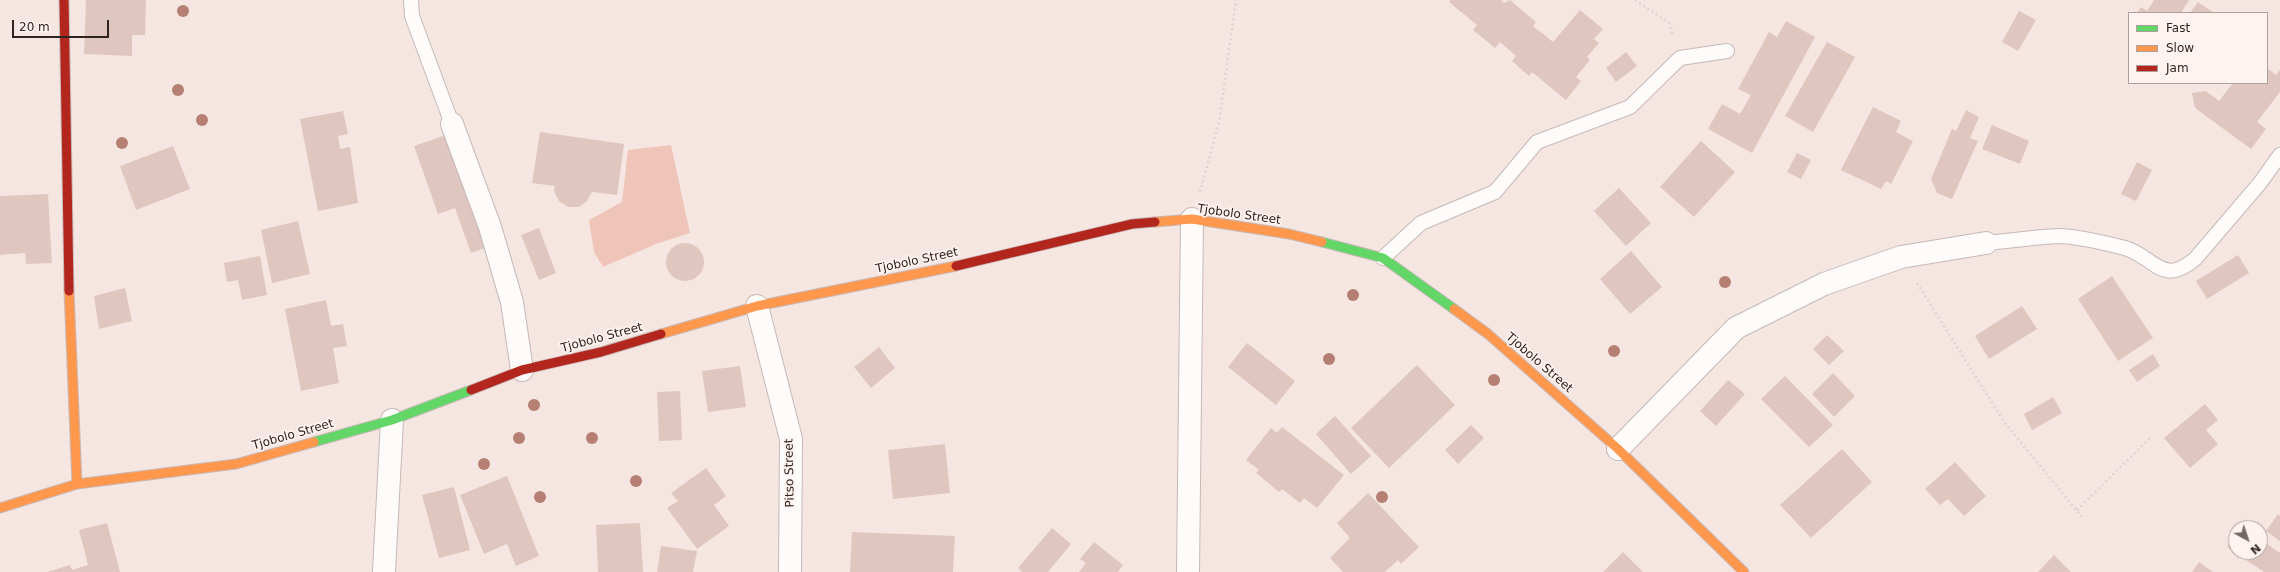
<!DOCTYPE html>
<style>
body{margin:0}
#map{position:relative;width:2280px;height:572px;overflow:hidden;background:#f6e6e2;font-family:"DejaVu Sans",sans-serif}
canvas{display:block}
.legend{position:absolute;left:2128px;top:12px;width:140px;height:72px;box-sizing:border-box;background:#fff3f0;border:1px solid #aba09d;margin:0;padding:5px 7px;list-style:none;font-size:12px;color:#2e2421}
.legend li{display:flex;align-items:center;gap:8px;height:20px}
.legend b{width:20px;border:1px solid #aba09d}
.north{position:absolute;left:2228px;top:520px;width:40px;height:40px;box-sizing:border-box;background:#fff3f0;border:1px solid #aba09d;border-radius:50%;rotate:140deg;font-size:11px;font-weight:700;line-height:16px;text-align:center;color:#2e2421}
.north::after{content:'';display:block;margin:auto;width:14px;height:18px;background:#746865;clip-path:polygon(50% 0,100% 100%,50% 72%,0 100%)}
.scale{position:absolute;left:12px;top:20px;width:97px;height:18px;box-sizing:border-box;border:2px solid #2e2421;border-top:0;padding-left:5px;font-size:12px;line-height:14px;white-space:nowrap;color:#2e2421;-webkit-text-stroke:3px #fff3f0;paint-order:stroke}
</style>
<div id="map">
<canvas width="2280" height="572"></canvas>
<ul class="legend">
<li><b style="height:5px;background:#63d668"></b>Fast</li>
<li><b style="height:5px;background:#ff974d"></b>Slow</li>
<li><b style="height:5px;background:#b3261e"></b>Jam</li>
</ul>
<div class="north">N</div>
<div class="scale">20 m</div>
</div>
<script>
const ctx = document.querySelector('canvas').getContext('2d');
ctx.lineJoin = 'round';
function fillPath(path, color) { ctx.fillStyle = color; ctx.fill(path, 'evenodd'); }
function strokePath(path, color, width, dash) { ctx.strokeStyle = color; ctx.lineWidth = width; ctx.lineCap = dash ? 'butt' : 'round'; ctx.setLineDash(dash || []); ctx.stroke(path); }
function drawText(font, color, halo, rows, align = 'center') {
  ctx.font = font + ' "DejaVu Sans",sans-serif'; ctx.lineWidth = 3.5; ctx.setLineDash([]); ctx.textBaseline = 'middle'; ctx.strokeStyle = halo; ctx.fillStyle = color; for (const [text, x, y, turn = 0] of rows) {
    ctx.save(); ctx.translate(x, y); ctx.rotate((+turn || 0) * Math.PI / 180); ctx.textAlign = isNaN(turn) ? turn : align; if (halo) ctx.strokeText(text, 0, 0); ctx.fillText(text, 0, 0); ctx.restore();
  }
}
const green = new Path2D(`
 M671 145 690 233 656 244 603 267 594 252 589 220 622 202 628 150Z`);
const building = new Path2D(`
 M86 0H146L145 35H132V56L84 54Z
 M1451 0H1501L1504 3 1510 0 1536 22 1533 26 1553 42 1580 10 1603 29 1594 39 1599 43 1587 57 1590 60 1576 77 1581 81 1566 100 1532 72 1529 76 1512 61 1516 56 1500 42 1495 48 1473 30 1477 25 1449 2Z
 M2154 0H2189L2181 13H2137L2141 7 2147 11Z
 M2198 2 2214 13H2190Z
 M2019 11 2036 20 2018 51 2002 42Z
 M1786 21 1815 37 1752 153 1708 129 1722 104 1740 114 1751 95 1738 89 1769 32 1777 37Z
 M1827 42 1855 57 1813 132 1785 116Z
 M1626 52 1637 66 1616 82 1606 68Z
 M2267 68 2276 75 2280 70V92L2257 122 2266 129 2251 149 2195 108 2192 93 2206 91 2219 101 2233 83H2267Z
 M1873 107 1901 121 1896 132 1913 141 1891 184 1886 181 1881 189 1841 170Z
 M1966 110 1979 117 1970 138 1978 141 1952 199 1937 193 1931 179 1952 129 1956 131Z
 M343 111 348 134 338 136 340 149 350 147 358 203 318 211 300 119Z
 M1992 125 2029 141 2020 164 1982 149Z
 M540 132 624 144 617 195 592 192 587 201 579 207H568L559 201 554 191 555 186 532 183Z
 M446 135 485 248 471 253 455 208 438 214 414 146Z
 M1701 141 1735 172 1694 217 1660 187Z
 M173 146 190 189 136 210 120 166Z
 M1797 153 1811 160 1801 179 1787 172Z
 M2137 162 2152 170 2136 201 2121 194Z
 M1619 188 1651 223 1626 246 1594 211Z
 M48 194 52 263 26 264 25 253 0 255V196Z
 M298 221 310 274 272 283 261 230Z
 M539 228 556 273 539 280 521 235Z
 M666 262a19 19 0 1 1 38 0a19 19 0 1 1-38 0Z
 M1631 251 1662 287 1630 314 1600 279Z
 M2238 255 2249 273 2207 299 2196 281Z
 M260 256 267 295 242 300 238 280 227 282 224 263Z
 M2112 276 2153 338 2118 361 2078 299Z
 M125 288 132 321 99 329 94 296Z
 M326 300 331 326 343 324 347 346 333 348 339 383 301 391 285 309Z
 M2022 306 2037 329 1989 359 1975 336Z
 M1827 335 1844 351 1829 365 1813 349Z
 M1247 343 1295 381 1276 405 1228 367Z
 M879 347 895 368 871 388 854 367Z
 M2153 354 2160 366 2137 382 2129 370Z
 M1417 365 1455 405 1389 468 1351 428Z
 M740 366 746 407 708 412 702 371Z
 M1833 373 1855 396 1834 417 1812 394Z
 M1785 376 1833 425 1809 447 1761 399Z
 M1728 380 1745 394 1716 426 1700 411Z
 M680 391 682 440 659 441 657 392Z
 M2053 397 2062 413 2032 430 2024 414Z
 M2205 404 2218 420 2206 430 2218 444 2190 468 2164 438Z
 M1335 416 1371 456 1351 474 1316 434Z
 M1471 425 1484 438 1458 464 1445 450Z
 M1282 427 1344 475 1317 508 1304 498 1300 503 1282 489 1279 492 1256 473 1259 470 1246 460 1271 428 1277 433Z
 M945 444 950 493 893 499 888 450Z
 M1842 449 1872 482 1811 538 1780 505Z
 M1955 462 1986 496 1964 516 1948 499 1940 505 1925 489Z
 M706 468 726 496 714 505 729 526 697 549 667 508 678 501 671 493Z
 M507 476 539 556 516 566 507 544 484 554 460 495Z
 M454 487 470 550 439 558 422 495Z
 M1368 493 1419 547 1401 564 1398 560 1385 572H1343L1330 558 1350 538 1337 523Z
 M2278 514 2280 516V541L2266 531Z
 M107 523 120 572H47L70 565 72 570 88 565 79 530Z
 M640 523 643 572H598L596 525Z
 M1052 528 1071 544 1048 572H1022L1018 568Z
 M852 532 955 536 953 572H850Z
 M2236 534V552H2260V539L2280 553V572H2264L2227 547Z
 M1094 542 1123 565 1118 572H1079L1086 563 1080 559Z
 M661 546 697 551 693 572H657Z
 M1623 552 1643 572H1603Z
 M2054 555 2071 572H2038Z
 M2199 562 2213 572H2192Z`);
const path = new Path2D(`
 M1635 0 1669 23 1673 35
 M1200 192 1219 122 1236 0
 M1917 283 2004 422 2082 517
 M2077 510 2150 438`);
const lane = new Path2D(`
 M411 0 412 16 452 124
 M1986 243C2010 241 2035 237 2059 236 2075 236 2109 244 2125 248 2155 257 2162 287 2195 259L2260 183 2280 155
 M1383 258 1421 223 1495 192 1537 142 1630 107 1680 58 1727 51`);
const street = new Path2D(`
 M452 124 490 227 512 302 522 370
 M757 306 791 439 790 572
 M1618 449 1736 328 1824 284 1901 257 1986 243
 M384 572 392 420
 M1188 572 1192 219`);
const fast = new Path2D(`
 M1322 242 1383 258 1454 309
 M314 442 392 420 471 390`);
const slow = new Path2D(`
 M1155 222 1192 219 1289 234 1322 242
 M69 291 77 484
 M1454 309 1488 334 1618 449 1744 572
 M661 334 757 306 956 266
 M0 508 77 484 236 464 314 442`);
const jam = new Path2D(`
 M64 0 69 291
 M956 266 1132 224 1155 222
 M471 390 522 370 601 352 661 334`);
const trees = [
 [183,11],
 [178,90],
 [202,120],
 [122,143],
 [1725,282],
 [1353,295],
 [1614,351],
 [1329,359],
 [1494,380],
 [534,405],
 [519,438],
 [592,438],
 [484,464],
 [636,481],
 [540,497],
 [1382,497]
];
const streetNames = [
 ["Tjobolo Street",1239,215,8],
 ["Tjobolo Street",917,261,-12],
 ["Tjobolo Street",602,338,-15],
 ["Tjobolo Street",1539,363,41],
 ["Tjobolo Street",293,435,-16],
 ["Pitso Street",790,473,-91]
];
fillPath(green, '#efc5ba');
fillPath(building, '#dfc6bf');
strokePath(lane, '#c6b9b7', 16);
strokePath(street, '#c6b9b7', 24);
strokePath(fast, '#c6b9b7', 11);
strokePath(slow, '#c6b9b7', 11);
strokePath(jam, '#c6b9b7', 11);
strokePath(path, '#dad5d4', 2.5, [2, 3]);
strokePath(lane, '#fefbfb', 14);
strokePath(street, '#fefbfb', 22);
strokePath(fast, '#63d668', 9);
strokePath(slow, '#ff974d', 9);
strokePath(jam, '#b3261e', 9);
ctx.fillStyle = '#b58073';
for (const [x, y] of trees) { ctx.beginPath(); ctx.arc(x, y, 6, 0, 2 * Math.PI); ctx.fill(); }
drawText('12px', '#2e2421', '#fff3f0', streetNames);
</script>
